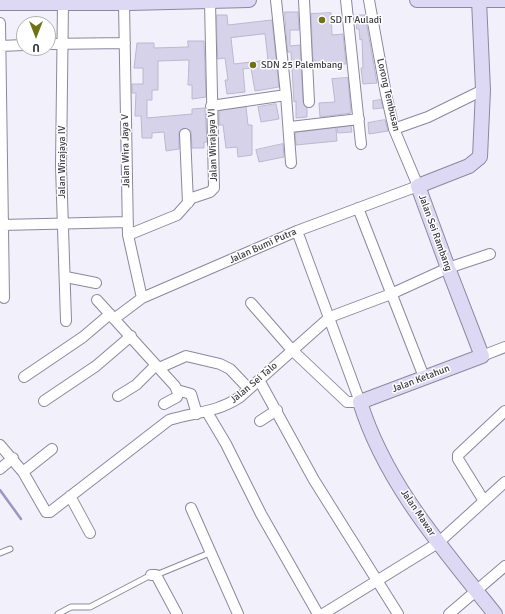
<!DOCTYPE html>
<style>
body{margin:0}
#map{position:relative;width:505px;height:614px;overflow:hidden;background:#f2f1fb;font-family:Signika,sans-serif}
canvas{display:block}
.north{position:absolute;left:16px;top:16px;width:40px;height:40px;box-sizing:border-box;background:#fff;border:1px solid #b1b1b4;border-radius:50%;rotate:180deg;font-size:11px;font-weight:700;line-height:16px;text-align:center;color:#3c3b44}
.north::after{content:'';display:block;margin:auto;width:14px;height:18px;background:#717216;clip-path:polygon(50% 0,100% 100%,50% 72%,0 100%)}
</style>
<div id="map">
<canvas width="505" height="614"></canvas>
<div class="north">U</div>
</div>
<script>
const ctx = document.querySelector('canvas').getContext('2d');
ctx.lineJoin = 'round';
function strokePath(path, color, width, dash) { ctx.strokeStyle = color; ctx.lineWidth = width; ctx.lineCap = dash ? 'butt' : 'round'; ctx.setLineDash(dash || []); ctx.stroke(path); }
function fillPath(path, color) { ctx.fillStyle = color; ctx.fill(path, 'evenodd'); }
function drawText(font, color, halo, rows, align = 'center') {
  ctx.font = font + ' Signika,sans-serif'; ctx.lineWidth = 3; ctx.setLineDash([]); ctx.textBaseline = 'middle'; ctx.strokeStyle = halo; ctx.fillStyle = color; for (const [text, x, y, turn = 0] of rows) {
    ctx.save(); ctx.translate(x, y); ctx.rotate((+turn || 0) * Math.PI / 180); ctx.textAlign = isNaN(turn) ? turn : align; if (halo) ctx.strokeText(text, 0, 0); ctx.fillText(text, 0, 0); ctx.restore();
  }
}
const stream = new Path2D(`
 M0 490 21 519`);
const building = new Path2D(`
 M285 12H298L299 30H290V46L300 45 303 102 307 108V117L296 118V101L294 102 291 52H288Z
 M331 13 332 35 343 34 346 64H336V62L316 63V61H313L311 14Z
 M217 15H227L228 25 272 20 279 87 255 91 251 68 243 69 245 92 227 94 225 80H228L225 58 218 59ZM265 34 268 60 234 64 231 38Z
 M356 15H365L377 83 363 84 361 68H363L362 39 360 40 359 29H357Z
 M188 41H204L206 97 192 99V85H188L189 60 158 61V90H152V100H147V118L192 114V109L205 108 207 142H204V148H192L191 131 184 128 179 131V149L166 151 164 132 152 133V138H142L141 116H135L136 93H132V84H143V68H134L137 43H154V48L188 47Z
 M348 78 351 113 320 117 319 103 335 102 332 79Z
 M381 100 383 108 373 109V101Z
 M276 104 279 119 261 122 258 107Z
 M246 107 248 125H252V155L238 157 237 147 226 148 223 125H219V111Z
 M385 120 388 131 369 134 368 123Z
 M351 126 352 132 338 133 337 128Z
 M336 128 337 141 296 145 295 133Z
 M283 144 284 157 259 162 256 150Z`);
const lane = new Path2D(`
 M0 553 10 549
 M156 575 212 552
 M58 614 71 607H90L151 575`);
const street = new Path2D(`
 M304 0 309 102
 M346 0 361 144
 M63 2 61 166 66 321
 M124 3 128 235 142 298
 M0 23 4 298
 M48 44 125 43
 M0 46 24 45
 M286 95 291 163
 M211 106 286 95 276 0
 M290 127 359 119
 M394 129 428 117 483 90
 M185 134 188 203
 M358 208 424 377
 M2 225 128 222
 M128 235 177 215 192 198 210 192 214 188 210 1
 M66 277 96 283
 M97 300 175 386 178 393 177 397 164 404
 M251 303 292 350 347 402H360L297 231
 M114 319 142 298 297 231 418 186 394 129 386 94 369 0
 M482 356 505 347
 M159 368 186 356 220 364 230 369 249 389
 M24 377 83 337 110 314
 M259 380 314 480 398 614
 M177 390 191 394 197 414
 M118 396 136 385 156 365
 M44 401 96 366 131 336
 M207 412 226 444 261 514 318 614
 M260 421 277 410
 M0 445 23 472
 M52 449 23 472 46 512H50L169 420C195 412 216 413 240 397L330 317 391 294 448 268 490 254
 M0 469 13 458
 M70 496 90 533
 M484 501 458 459V455L505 411
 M191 508 238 614
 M151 575H156L177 614
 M323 614 438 543 505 482
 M449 614 505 566`);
const secondary = new Path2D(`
 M417 0H505
 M479 0 483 90 480 157 469 166 418 186 448 268 482 356 360 402C385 483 443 549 495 614
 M0 3H130L249 0`);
const markers = [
 [322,20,4,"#717216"],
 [253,65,4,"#717216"]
];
const poiNames = [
 ["SD IT Auladi",330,20],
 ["SDN 25 Palembang",261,65]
];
const streetNames = [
 ["Lorong Tembusan",388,95,77],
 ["Jalan Wirajaya VI",213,145,-92],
 ["Jalan Wira Jaya V",126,151,-91],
 ["Jalan Wirajaya IV",62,162,-90],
 ["Jalan Sei Rambang",435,233,70],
 ["Jalan Bumi Putra",263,246,-24],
 ["Jalan Ketahun",421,379,-21],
 ["Jalan Sei Talo",254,383,-40],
 ["Jalan Mawar",418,513,56]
];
strokePath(stream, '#9b96c4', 2.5);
fillPath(building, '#d5d2ea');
strokePath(building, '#bab8cf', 1);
strokePath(lane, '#8a889e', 7);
strokePath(street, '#8a889e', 12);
strokePath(secondary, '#8a889e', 16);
strokePath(lane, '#fff', 5);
strokePath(street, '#fff', 10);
strokePath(secondary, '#ddd9f4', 14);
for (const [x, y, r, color] of markers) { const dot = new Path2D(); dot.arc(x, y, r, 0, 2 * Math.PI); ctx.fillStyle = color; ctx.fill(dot); strokePath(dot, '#fff', 1.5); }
drawText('10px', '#3c3b44', '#fff', poiNames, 'left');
drawText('10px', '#3c3b44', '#fff', streetNames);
</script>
